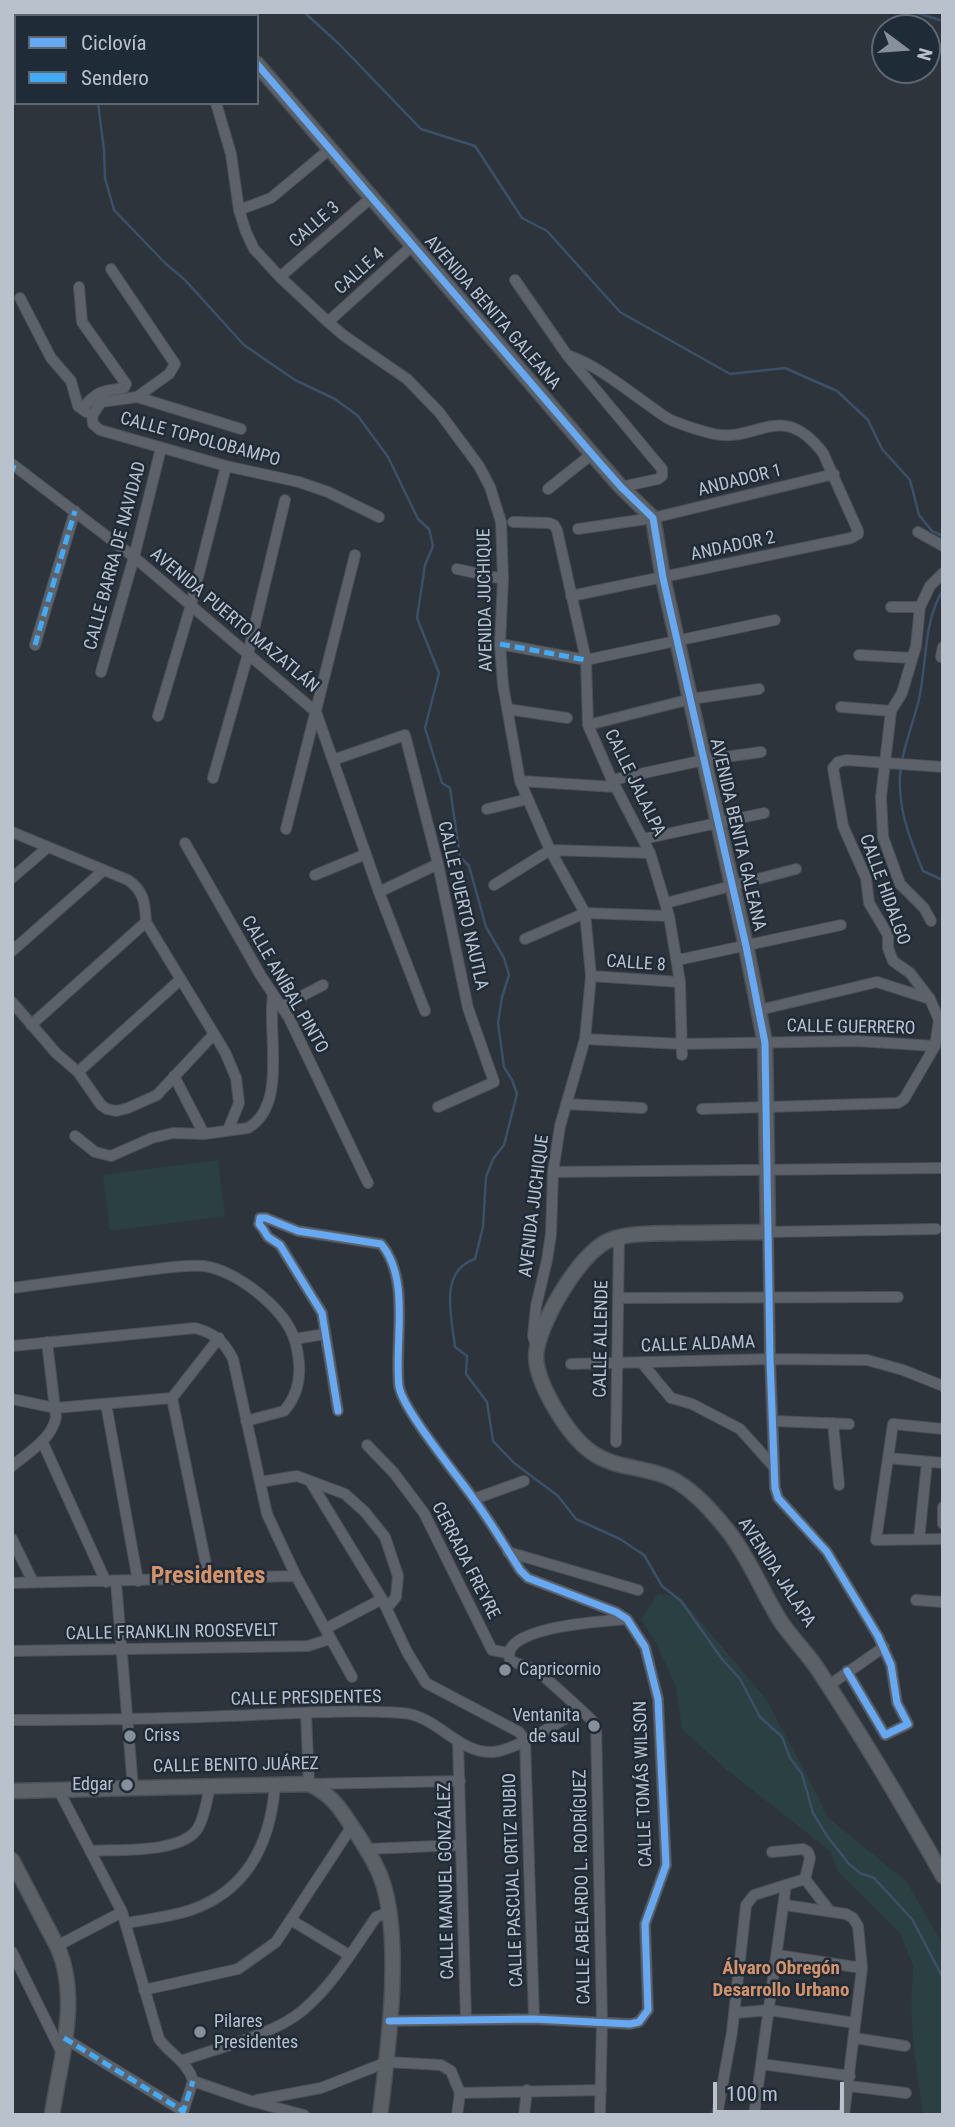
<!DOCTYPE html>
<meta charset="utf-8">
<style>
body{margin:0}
#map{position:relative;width:955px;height:2127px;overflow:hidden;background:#2d343c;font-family:"Roboto Condensed",sans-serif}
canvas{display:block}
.frame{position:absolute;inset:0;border:14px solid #b8c1cc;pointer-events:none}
.legend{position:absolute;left:14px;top:14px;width:245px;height:91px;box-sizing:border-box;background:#202b38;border:2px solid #5d6773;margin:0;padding:9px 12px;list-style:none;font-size:21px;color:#b8c1cc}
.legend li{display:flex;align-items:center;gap:14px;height:35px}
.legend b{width:35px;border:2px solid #5d6773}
.north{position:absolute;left:871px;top:14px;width:70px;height:70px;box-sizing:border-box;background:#202b38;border:2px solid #5d6773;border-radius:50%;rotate:106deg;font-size:19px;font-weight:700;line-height:28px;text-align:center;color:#b8c1cc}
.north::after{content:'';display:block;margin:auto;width:24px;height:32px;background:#87909a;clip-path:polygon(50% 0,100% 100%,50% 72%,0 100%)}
.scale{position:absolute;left:713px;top:2082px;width:131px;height:32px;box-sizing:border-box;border:4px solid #b8c1cc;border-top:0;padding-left:9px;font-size:21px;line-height:24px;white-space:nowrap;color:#b8c1cc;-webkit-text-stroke:5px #202b38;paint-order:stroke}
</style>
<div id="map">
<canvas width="955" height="2127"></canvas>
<div class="frame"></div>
<ul class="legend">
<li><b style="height:9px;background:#66a8f1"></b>Ciclovía</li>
<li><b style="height:9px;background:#42abf6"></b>Sendero</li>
</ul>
<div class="north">N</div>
<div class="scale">100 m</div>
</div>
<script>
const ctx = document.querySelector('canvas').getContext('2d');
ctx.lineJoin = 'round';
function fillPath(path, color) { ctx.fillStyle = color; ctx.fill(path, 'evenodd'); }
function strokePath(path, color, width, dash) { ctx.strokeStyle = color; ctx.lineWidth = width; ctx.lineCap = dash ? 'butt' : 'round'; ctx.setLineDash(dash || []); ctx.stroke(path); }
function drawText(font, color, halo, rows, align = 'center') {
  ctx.font = font + ' "Roboto Condensed",sans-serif'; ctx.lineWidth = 5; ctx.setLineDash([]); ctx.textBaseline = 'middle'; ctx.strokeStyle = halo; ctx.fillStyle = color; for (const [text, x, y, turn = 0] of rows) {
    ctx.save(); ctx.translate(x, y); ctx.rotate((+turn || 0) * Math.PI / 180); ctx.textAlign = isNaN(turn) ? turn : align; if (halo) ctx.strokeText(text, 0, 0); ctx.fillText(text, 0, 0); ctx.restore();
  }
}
const green = new Path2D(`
 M218 1160 225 1216 110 1231 103 1175Z
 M658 1594 679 1596 766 1699 819 1798 826 1816 907 1882 943 1945V2115H923L914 2050 911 2007 913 1966 900 1933 838 1872 830 1851 727 1770 682 1729 676 1687 656 1643 641 1619Z`);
const stream = new Path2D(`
 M36 12 37 16
 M304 12 339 44 421 129 475 146 522 218 547 231 620 312 730 374 785 368 837 391 868 420 882 449 910 480 919 515 932 531 943 536
 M914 12 943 21
 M98 103 104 150 105 178 114 210 165 263 185 280 244 345 295 380 335 399 358 416 388 457 418 519 429 529 433 546 425 565 417 618 439 673 425 728 442 783 450 788 460 857 469 866 486 927 504 958 509 975 502 997 498 1023 504 1067 512 1080 517 1094 504 1145 493 1159 486 1177 483 1227 475 1259C438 1271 452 1318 455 1347L467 1356 466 1374 487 1402 493 1441 514 1463 558 1496 576 1519 620 1539 644 1555 662 1586 681 1601 722 1659 740 1679 760 1717 782 1737 790 1758 802 1774 813 1813 827 1836 849 1864 860 1873 874 1878 912 1919 943 1978
 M943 590C923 622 927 663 919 699 912 729 898 758 900 788 901 818 912 844 923 871L943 880`);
const street = new Path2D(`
 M169 12 171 16
 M216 103 231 154 239 210 246 232 254 249 280 277 328 322 343 335 407 379 439 412 479 466 490 487 501 522 503 579 500 644 503 685 520 781 550 850 585 913 591 976 585 1039 560 1126 553 1172 551 1234 547 1260 536 1306 533 1336 536 1346
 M239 210 271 198 331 148
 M111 269 175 364 169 374 137 397
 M280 277 372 197
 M515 280 567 355 662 469V476L658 479 621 487
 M79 287 82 322 126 384 124 388C101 391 97 391 82 409
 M20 298 51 358 71 381 78 406 86 412
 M328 322 413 245
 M567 355C597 365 624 388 650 406 657 411 665 418 673 421 686 426 701 431 714 434 757 443 782 399 823 453L858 531V534L851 538 571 596
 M241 429 137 397 101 402 92 416 93 424 100 430 226 466 299 482 328 492 379 517
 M12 464 134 557 316 712 379 892 425 1011
 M548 489 592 454
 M513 522 549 523 554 525 557 530 586 660 588 725 612 780 650 853 669 916 680 982 682 1055
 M578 529 653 518 834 474
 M918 532 943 546
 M457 569 503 579
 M891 607H920
 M500 644 586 660 775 620
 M35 645 75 511
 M859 655 912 658
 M941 657 943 647
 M101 672 134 557 161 448
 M841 707 891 711
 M507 709 567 718
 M158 716 191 605 226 466
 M588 725 691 699 759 689
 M333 760 405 735 438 864 468 1008 494 1082 438 1107
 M213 778 248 654 285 500
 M612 780 704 760 761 752
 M520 781 615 787
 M487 809 528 799
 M286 829 355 555
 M12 832 128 880C144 891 145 903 146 922L225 1052 236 1078 239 1103 228 1130
 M643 839 764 813
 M185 843 261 976 289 1018 368 1183
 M315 875 366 854
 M12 878 48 847
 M494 885 550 850 650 853
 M379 892 438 864
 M666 903 796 869
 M931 921 924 908 900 884 883 837 881 797 891 711 902 693 916 646 920 607 930 586 943 573
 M525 939 585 913 669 916
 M12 951 104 870
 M678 960 841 925
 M591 976 680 982
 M12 1002 56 1053 78 1072 101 1105 107 1109 116 1111 128 1108 157 1095 214 1034
 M281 1007 323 985
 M759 1010 877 982 927 998
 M31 1025 146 922
 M585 1039 682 1044 857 1041 935 1046
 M78 1072 180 980
 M174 1076 204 1134
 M566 1104 642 1108
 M702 1109 898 1103 904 1099 935 1046 939 1020 930 999 910 973 893 961 888 948V935L869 903 866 878 843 826 833 768 838 762 846 760 943 767
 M75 1136 95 1152 111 1156 152 1138 173 1133 204 1134 248 1128C288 1105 267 1033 273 995
 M553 1172 942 1168
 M12 1288C55 1282 97 1277 140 1271 160 1269 183 1264 204 1266 236 1270 286 1309 295 1341 302 1366 302 1391 284 1411L246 1421
 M618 1298 898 1297
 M295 1339 325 1334
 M12 1346 195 1328C214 1333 224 1341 233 1359L267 1514 296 1576 352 1677
 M642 1363 671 1398 692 1404 740 1429 774 1467
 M571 1364 770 1359 867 1360 903 1370 943 1386
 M172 1398 209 1579
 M172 1398 219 1338
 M12 1399 55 1408 172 1398
 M106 1404 138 1581
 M338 1411 322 1313 280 1245 268 1237 263 1229 259 1224 260 1218H266L298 1231 381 1244C411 1279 394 1343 399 1386 402 1409 457 1475 473 1498 490 1521 505 1546 520 1570L528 1578 616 1612 627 1619 645 1647 658 1699 666 1865 645 1924 648 2010 639 2022 630 2024 534 2019 389 2021
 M773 1421 849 1424
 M833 1423 839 1485
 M943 1429 893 1424 876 1540 943 1539
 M42 1441 106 1582
 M616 1442 619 1237
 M367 1445 394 1473 424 1513 492 1650 508 1653
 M888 1458 943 1463
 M12 1466C29 1452 52 1439 56 1417L47 1342
 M310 1481 382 1599 407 1652 426 1683 519 1732 525 1740 534 2019
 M260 1482 297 1476 345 1494 365 1512 385 1537 398 1576 396 1597 387 1608
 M474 1499 524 1481
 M943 1507V1524
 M12 1539 33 1582
 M919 1539 927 1462
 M508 1552 638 1590
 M116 1582 133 1788
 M12 1583 296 1576
 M916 1600 943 1602
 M325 1629 382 1599
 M12 1651 308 1646 330 1639
 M847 1671 885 1735 908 1724 897 1703 891 1665 878 1636 827 1552 778 1498 775 1488 770 1359 768 1232 936 1229
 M828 1686 884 1647
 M306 1713 309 1784 460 1781
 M12 1720C84 1720 155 1719 226 1716 284 1714 344 1709 402 1713 437 1715 458 1754 493 1752 516 1750 559 1722 580 1710
 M458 1742 466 2020
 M58 1789 122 1912 159 2039C170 2054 188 2062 193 2081L251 2101 304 2115
 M367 1849 461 1845
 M90 1851C118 1849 182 1854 198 1828 205 1816 207 1799 210 1786
 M772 1852 803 1849 808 1852 810 1858 805 1879
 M805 1879 829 1910
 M785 1905 846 1914 853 1918 858 1926 862 1968 844 2115
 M291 1920 349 1955
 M127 1923C148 1919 170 1917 191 1910 248 1890 271 1842 275 1784
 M57 1946 122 1912
 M12 1952 62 2053
 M777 1955 862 1968
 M144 1990 238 1969 276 1942 352 1826
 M735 2013 769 2010 855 2023
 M64 2038 183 2111
 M855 2038 905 2046
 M181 2061C217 2048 273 2035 302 2011 332 1986 354 1949 376 1917L389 1912
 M761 2064 850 2076
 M849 2086 906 2093
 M460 2093 601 2090
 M257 2100 321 2088 387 2062 441 2065 451 2071 460 2093 457 2115
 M182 2115 193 2081
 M524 2115 527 2090
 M600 2115 602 2021 596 1725C593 1720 544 1676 537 1671 528 1666 519 1665 510 1660 498 1626 608 1621 627 1619
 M717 2115 732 2032 746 1905 754 1895 805 1879
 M754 2115 786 1885`);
const secondary = new Path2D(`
 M221 12 223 16
 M257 64 592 454 621 487 653 518 663 578 746 946 765 1043 768 1232C738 1232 708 1233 678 1233 656 1234 631 1232 610 1240 581 1250 536 1327 536 1357 537 1385 568 1435 590 1451 613 1469 644 1466 670 1478 692 1488 713 1512 728 1531 750 1559 762 1592 781 1622 792 1638 806 1652 817 1668 862 1736 903 1805 943 1876
 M12 1791 309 1784C331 1794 340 1808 353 1828 363 1843 373 1858 380 1875 404 1935 388 2050 380 2115
 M12 1860 57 1946C81 1998 60 2060 52 2115`);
const quiet = new Path2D(`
 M12 471 14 465
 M500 644 586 660
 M35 645 75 511
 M64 2038 183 2111
 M182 2115 193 2081`);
const cycleway = new Path2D(`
 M257 64 592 454 621 487 653 518 663 578 746 946 765 1043 770 1359 775 1488 778 1498 827 1552 878 1636 891 1665 897 1703 908 1724 885 1735 847 1671
 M338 1411 322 1313 280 1245 268 1237 263 1229 259 1224 260 1218H266L298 1231 381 1244C411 1279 394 1343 399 1386 402 1409 457 1475 473 1498 490 1521 505 1546 520 1570L528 1578 616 1612 627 1619 645 1647 658 1699 666 1865 645 1924 648 2010 639 2022 630 2024 534 2019 389 2021`);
const markers = [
 [505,1670,7,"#87909a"],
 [594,1726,7,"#87909a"],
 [130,1736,7,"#87909a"],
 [127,1785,7,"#87909a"],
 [200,2032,7,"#87909a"]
];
const streetNames = [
 ["CALLE 3",315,225,-41],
 ["CALLE 4",360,272,-42],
 ["AVENIDA BENITA GALEANA",492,313,49],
 ["CALLE TOPOLOBAMPO",200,440,15],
 ["ANDADOR 1",740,481,-14],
 ["ANDADOR 2",733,547,-12],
 ["CALLE BARRA DE NAVIDAD",116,556,-75],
 ["AVENIDA JUCHIQUE",486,600,-91],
 ["AVENIDA PUERTO MAZATLÁN",234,621,40],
 ["CALLE JALALPA",634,783,64],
 ["AVENIDA BENITA GALEANA",737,835,77],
 ["CALLE HIDALGO",884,890,70],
 ["CALLE PUERTO NAUTLA",462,906,77],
 ["CALLE 8",636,964,4],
 ["CALLE ANÍBAL PINTO",284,985,60],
 ["CALLE GUERRERO",851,1028,1],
 ["AVENIDA JUCHIQUE",535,1206,-83],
 ["CALLE ALLENDE",602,1339,-89],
 ["CALLE ALDAMA",698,1345,-2],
 ["CERRADA FREYRE",465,1561,63],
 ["AVENIDA JALAPA",776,1573,57],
 ["CALLE FRANKLIN ROOSEVELT",172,1633,-1],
 ["CALLE PRESIDENTES",306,1699,-1],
 ["CALLE BENITO JUÁREZ",236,1766,-1],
 ["CALLE TOMÁS WILSON",644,1784,-92],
 ["CALLE PASCUAL ORTIZ RUBIO",514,1880,-92],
 ["CALLE MANUEL GONZÁLEZ",447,1881,-91],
 ["CALLE ABELARDO L. RODRÍGUEZ",583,1887,-91]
];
const poiNames = [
 ["Capricornio",519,1670],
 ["Ventanita",580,1716,"right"],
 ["de saul",580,1737,"right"],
 ["Criss",144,1736],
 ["Edgar",113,1785,"right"],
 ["Pilares",214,2022],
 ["Presidentes",214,2043]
];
const neighbourhoodNames = [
 ["Álvaro Obregón",781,1969],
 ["Desarrollo Urbano",781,1991]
];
const districtNames = [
 ["Presidentes",208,1577]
];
fillPath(green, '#2a4042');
strokePath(stream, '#3c5067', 2.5);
strokePath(street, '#4b5056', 12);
strokePath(secondary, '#4b5056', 17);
strokePath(street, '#5d626a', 10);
strokePath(secondary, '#5c6168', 14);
strokePath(quiet, '#42abf6', 5, [10, 5]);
strokePath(cycleway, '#66a8f1', 7);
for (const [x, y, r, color] of markers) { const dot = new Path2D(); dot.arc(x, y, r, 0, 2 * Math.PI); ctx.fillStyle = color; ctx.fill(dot); strokePath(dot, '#202b38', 2.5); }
drawText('18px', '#b8c1cc', '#202b38', streetNames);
drawText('18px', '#b8c1cc', '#202b38', poiNames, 'left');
drawText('bold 19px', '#d6936a', '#202b38', neighbourhoodNames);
drawText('bold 24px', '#d6936a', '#202b38', districtNames);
</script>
